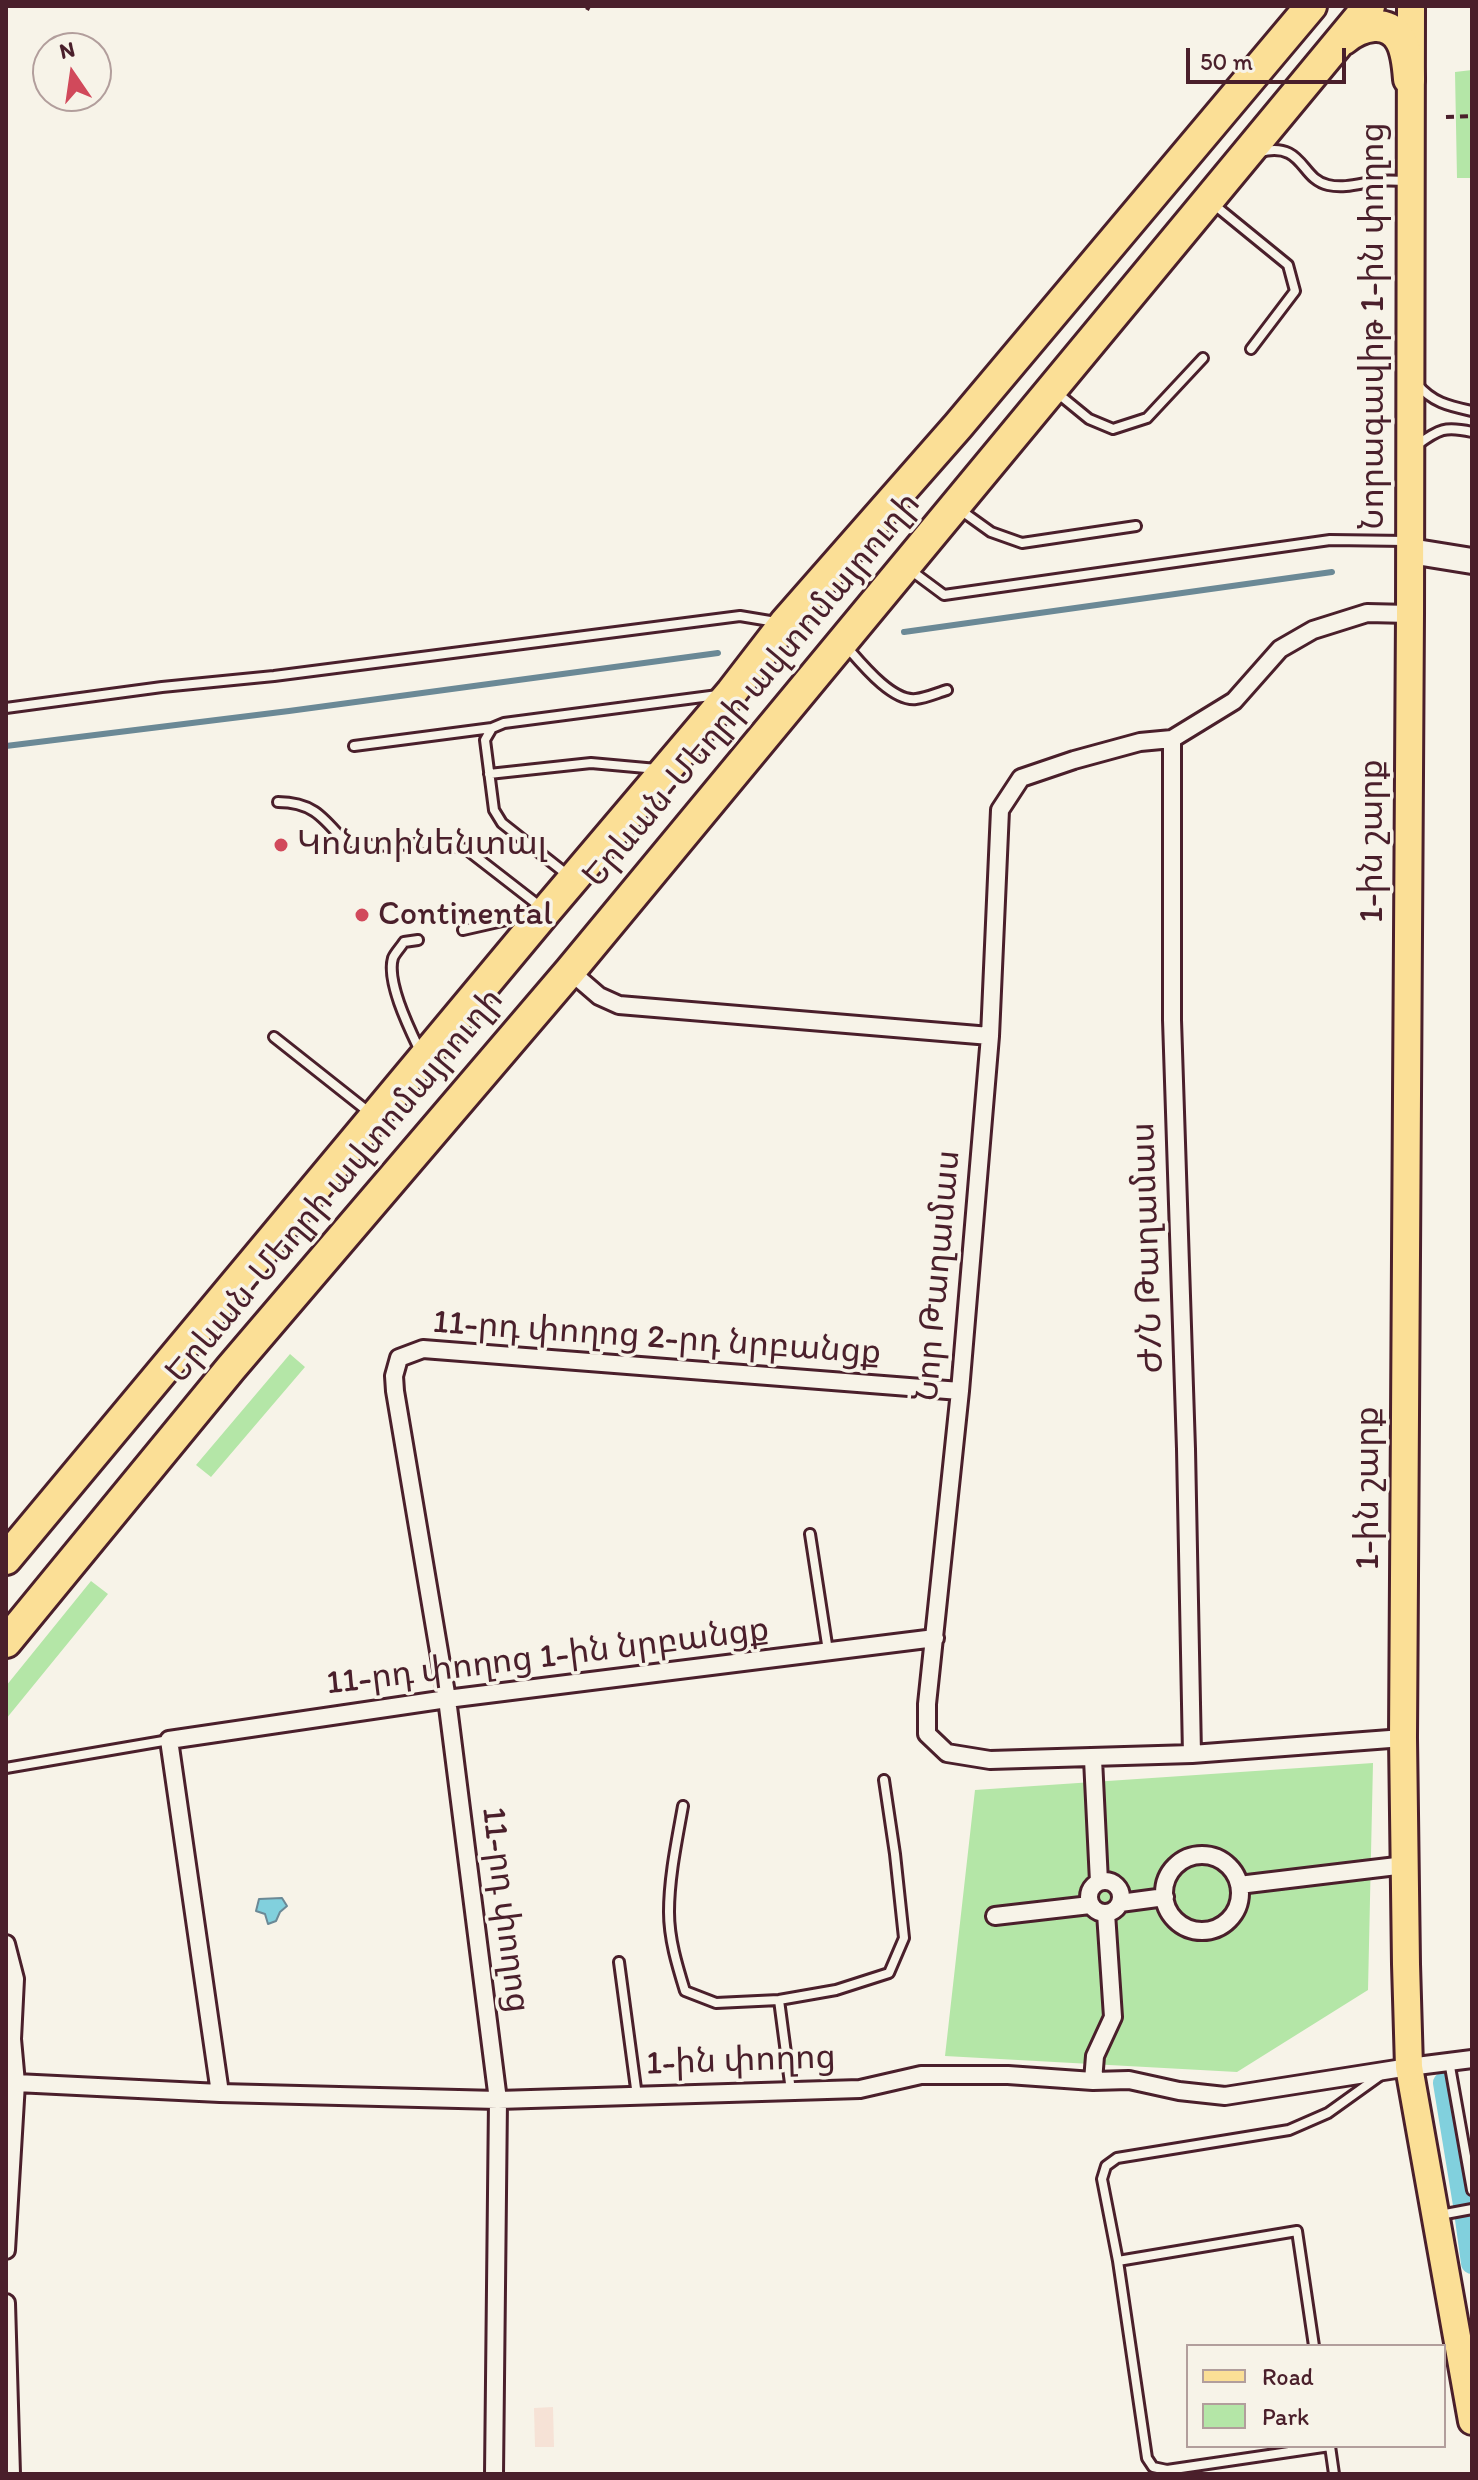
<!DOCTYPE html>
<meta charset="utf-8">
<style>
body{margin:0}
#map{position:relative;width:1478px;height:2480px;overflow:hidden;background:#f7f3e8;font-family:Itim,sans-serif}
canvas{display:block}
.frame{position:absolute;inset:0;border:8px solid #4a1f2b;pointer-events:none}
.legend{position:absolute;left:1186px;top:2344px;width:260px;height:104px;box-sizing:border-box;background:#f7f3e8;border:2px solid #b29e9c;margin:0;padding:10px 14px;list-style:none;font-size:24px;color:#4a1f2b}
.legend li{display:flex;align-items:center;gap:16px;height:40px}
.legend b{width:40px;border:2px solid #b29e9c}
.north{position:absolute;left:32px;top:32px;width:80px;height:80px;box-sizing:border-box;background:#f7f3e8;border:2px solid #b29e9c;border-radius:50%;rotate:347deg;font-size:22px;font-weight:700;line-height:32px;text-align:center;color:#4a1f2b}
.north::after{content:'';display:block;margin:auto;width:28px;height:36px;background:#d1495b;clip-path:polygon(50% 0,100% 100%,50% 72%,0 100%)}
.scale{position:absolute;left:1186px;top:48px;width:160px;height:36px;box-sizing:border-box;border:4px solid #4a1f2b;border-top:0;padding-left:10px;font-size:24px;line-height:28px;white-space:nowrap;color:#4a1f2b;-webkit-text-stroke:6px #f7f3e8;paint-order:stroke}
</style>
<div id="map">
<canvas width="1478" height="2480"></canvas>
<div class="frame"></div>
<ul class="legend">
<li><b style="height:10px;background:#fbdf96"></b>Road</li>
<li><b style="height:22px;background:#b4e6a7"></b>Park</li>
</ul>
<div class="north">N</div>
<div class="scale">50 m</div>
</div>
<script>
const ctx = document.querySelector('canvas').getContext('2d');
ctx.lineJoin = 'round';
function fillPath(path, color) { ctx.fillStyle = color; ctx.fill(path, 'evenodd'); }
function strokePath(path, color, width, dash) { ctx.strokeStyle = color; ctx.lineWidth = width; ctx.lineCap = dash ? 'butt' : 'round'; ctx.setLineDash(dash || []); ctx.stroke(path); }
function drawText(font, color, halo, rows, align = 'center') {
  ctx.font = font + ' Itim,"Noto Sans Armenian",sans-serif'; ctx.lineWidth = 7; ctx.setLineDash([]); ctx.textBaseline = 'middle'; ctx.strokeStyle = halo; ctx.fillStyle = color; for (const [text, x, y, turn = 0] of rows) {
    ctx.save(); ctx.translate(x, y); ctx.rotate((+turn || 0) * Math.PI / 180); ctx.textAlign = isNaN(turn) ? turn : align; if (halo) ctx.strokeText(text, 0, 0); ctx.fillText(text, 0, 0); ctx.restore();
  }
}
const built = new Path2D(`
 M553 2407 554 2447H535L534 2408Z`);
const green = new Path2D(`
 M1472 70V178H1457L1455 72Z
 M290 1354 305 1367 211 1477 196 1465Z
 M91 1581 108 1594 6 1719V1686Z
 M1373 1763 1368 1990 1237 2072 945 2056 975 1790Z`);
const water = new Path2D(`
 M282 1898 287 1906 280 1912 276 1921 268 1924 265 1914 256 1911 259 1899Z`);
const stream = new Path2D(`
 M904 632 1332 572
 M6 746 289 711 718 653`);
const canal = new Path2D(`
 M1444 2083 1464 2205
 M1466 2219 1472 2263`);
const path = new Path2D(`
 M587 10 589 6
 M1446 117 1472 116`);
const lane = new Path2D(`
 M1260 152C1304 141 1300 179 1328 185 1345 189 1361 183 1378 181 1388 180 1399 181 1409 181
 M1212 203 1288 265 1295 291 1251 349
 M1417 384C1433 403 1449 406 1472 411
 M1056 392 1089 419 1113 429 1147 418 1203 358
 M1417 445C1439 429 1445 426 1472 432
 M959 509 991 532 1022 543 1136 526
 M909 569 944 595 1330 540 1407 541
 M846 646C861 663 892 702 916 699 926 698 937 693 947 690
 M6 708 162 687 274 676 740 616 776 622
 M354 746 492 728
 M489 774 591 763 657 769
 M278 802C312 802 323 817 344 841L376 846 436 843 466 849 542 908
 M569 876 502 823 494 810 485 740 492 728 504 723 718 695
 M463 930 529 915
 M418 940 404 942C401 947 395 953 393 958 386 982 410 1030 420 1051
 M274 1037 370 1113
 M810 1534 828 1651
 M6 1768 169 1740
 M683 1806C677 1840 669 1877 669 1912 669 1939 677 1965 685 1991L716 2003 779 2000 836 1990 889 1973 904 1938 895 1854 884 1780
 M619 1962 637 2096
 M779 2000 791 2091
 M1449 2061 1472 2190
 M1440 2215 1472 2209
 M1118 2261 1297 2231 1314 2346
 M1330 2446 1167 2470 1153 2467 1147 2458 1118 2261 1102 2179 1106 2166 1117 2158 1289 2130 1328 2113 1381 2075
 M1330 2446 1334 2474`);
const street = new Path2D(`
 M1172 739V1020L1186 1449 1192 1754
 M570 971 599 996 619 1005 990 1036
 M1403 1738 1192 1754 990 1760 947 1753 927 1734V1704L960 1391 990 1036 1000 810 1021 778 1074 760 1140 742 1172 739 1234 701 1280 649 1313 630 1367 613 1410 614
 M1093 1759 1099 1882
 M1164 1893a38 38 0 1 1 76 0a38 38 0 1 1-76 0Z
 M1089 1897a16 16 0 1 1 32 0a16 16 0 1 1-32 0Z
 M1239 1885 1405 1865
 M1120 1903 1165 1897
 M995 1916 1090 1905
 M6 1944 15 1979 12 2039 16 2083 6 2250
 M1093 2081 1095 2056 1113 2017 1106 1913
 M6 2086 16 2083 220 2093 498 2100 860 2089 921 2075H1008L1093 2081 1129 2080 1179 2091 1225 2096 1409 2067 1472 2059
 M220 2093 169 1740 447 1699 935 1638
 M6 2303 11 2474
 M494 2474 498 2100 447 1699 395 1391 394 1376 399 1358 423 1349 960 1391`);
const secondary = new Path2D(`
 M1410 551 1472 561`);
const primary = new Path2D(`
 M1411 6 1410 614 1403 1738 1406 1964 1409 2067 1472 2421`);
const highway = new Path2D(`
 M1344 39C1360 26 1388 17 1401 41 1407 52 1408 66 1409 79
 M6 1559 546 911 731 693 785 623 958 426 1311 6
 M6 1642 231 1368 570 971 1369 6`);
const markers = [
 [281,845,8,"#d1495b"],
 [362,915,8,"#d1495b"]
];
const streetNames = [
 ["Նորագավիթ 1-ին փողոց",1374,326,-90],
 ["Երևան-Մեղրի ավտոմայրուղի",753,691,-50],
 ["1-ին շարք",1373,841,-90],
 ["Երևան-Մեղրի ավտոմայրուղի",336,1187,-50],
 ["Ժ/Ն Թաղամաս",1149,1248,-92],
 ["Նոր Թաղամաս",939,1276,-85],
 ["11-րդ փողոց 2-րդ նրբանցք",657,1339,4],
 ["1-ին շարք",1369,1488,-90],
 ["11-րդ փողոց 1-ին նրբանցք",548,1658,-7],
 ["11-րդ փողոց",504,1910,83],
 ["1-ին փողոց",741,2062,-2]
];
const poiNames = [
 ["Կոնտինենտալ",297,845],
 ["Continental",378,915]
];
fillPath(built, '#f6e2d6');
fillPath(green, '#b4e6a7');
fillPath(water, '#81d0dd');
strokePath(water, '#6b8996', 2);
strokePath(stream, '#6b8996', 6);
strokePath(canal, '#81d0dd', 22);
strokePath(lane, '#4a1f2b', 14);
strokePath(street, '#4a1f2b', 22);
strokePath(secondary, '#4a1f2b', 30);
strokePath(primary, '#4a1f2b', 32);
strokePath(highway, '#4a1f2b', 36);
strokePath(path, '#4a1f2b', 4, [8, 6]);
strokePath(lane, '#f7f3e8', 8);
strokePath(street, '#f7f3e8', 16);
strokePath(secondary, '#f7f3e8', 24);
strokePath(primary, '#fbdf96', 26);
strokePath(highway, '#fbdf96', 30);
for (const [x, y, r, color] of markers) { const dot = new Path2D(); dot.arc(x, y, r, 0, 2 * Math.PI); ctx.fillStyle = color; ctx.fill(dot); strokePath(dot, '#f7f3e8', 3); }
drawText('34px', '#4a1f2b', '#f7f3e8', streetNames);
drawText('34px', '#4a1f2b', '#f7f3e8', poiNames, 'left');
</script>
